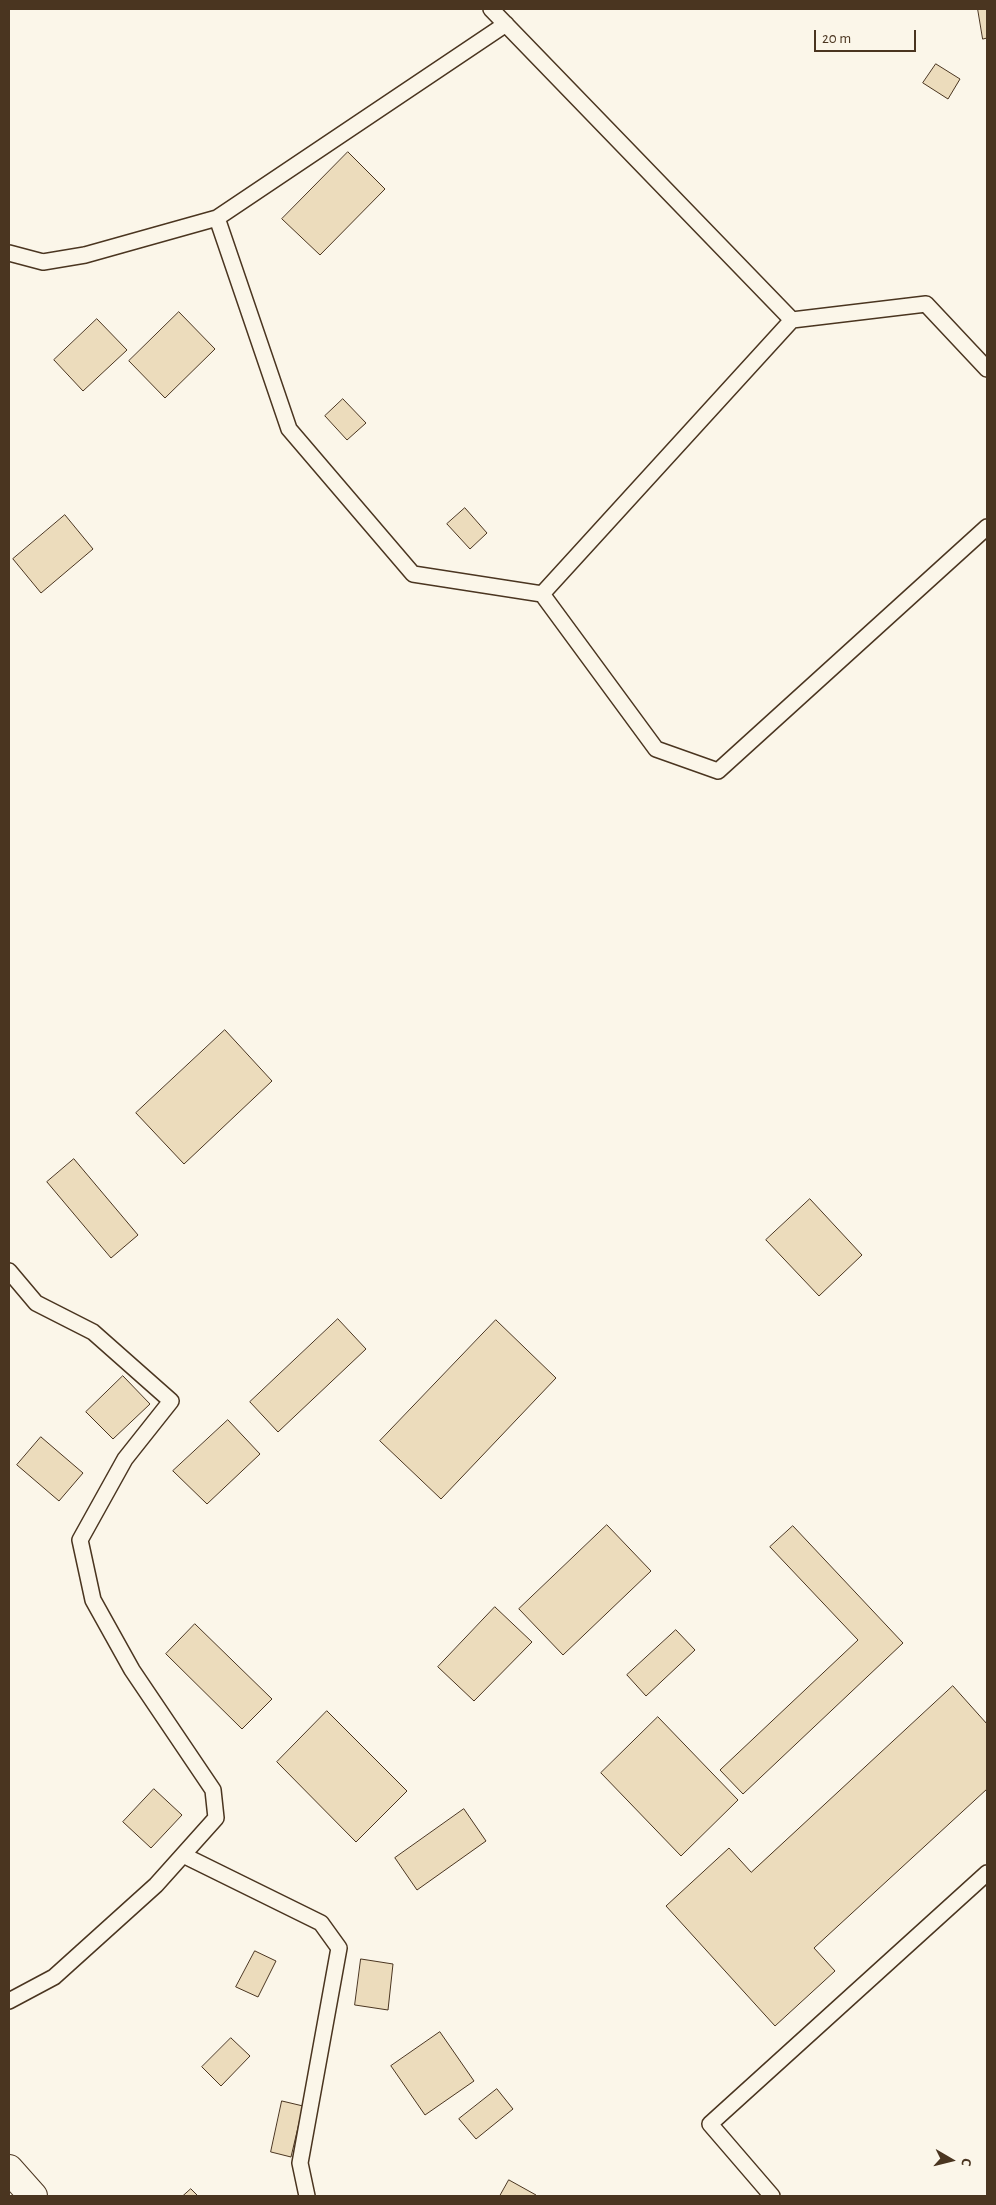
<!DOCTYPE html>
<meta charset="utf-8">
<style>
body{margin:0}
#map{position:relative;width:996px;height:2205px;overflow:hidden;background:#fbf6e9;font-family:"Alegreya Sans",sans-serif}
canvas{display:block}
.frame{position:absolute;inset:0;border:10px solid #4a3520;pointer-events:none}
.north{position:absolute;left:926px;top:2135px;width:50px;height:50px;-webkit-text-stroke:4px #fbf6e9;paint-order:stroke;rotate:98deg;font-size:14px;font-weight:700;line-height:20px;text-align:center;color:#4a3520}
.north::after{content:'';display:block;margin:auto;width:18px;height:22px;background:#4a3520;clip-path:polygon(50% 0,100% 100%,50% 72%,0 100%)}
.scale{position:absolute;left:814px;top:30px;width:102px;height:22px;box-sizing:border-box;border:2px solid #4a3520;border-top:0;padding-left:6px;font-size:15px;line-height:18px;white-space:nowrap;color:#4a3520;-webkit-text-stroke:4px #fbf6e9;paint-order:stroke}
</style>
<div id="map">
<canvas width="996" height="2205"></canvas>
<div class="frame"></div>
<div class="north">С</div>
<div class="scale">20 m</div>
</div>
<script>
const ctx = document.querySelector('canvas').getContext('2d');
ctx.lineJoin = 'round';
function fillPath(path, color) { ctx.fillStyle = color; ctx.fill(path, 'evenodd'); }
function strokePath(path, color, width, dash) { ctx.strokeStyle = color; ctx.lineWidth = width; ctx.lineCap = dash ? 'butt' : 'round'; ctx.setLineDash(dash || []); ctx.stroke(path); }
const building = new Path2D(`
 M978 9H987V38L983 39Z
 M936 64 960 79 948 99 923 83Z
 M348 152 385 189 320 255 282 219Z
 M179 312 215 349 165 398 129 361Z
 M97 319 127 350 83 391 54 360Z
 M343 399 366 423 347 440 325 416Z
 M465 508 487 533 470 549 447 524Z
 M65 515 93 549 41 593 13 559Z
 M225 1030 272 1081 184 1164 136 1113Z
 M74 1159 138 1235 111 1258 47 1182Z
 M810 1199 862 1255 819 1296 766 1240Z
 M338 1319 366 1349 278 1432 250 1402Z
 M496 1320 556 1378 441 1499 380 1441Z
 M123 1376 150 1404 113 1439 86 1412Z
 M228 1420 260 1454 207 1504 173 1471Z
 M41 1437 83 1473 59 1501 17 1465Z
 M607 1525 651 1571 563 1655 519 1609Z
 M793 1526 903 1643 743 1794 720 1770 858 1640 770 1547Z
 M495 1607 532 1642 474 1701 438 1667Z
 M195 1624 272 1699 242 1729 166 1654Z
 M676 1630 695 1650 646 1696 627 1675Z
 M953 1686 987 1724V1789L814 1948 835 1971 775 2026 666 1906 729 1848 751 1872Z
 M327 1711 407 1791 356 1842 277 1762Z
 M658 1717 738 1800 681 1856 601 1773Z
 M154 1789 182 1815 151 1848 123 1822Z
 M464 1809 486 1841 417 1890 395 1858Z
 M255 1951 276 1961 258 1997 236 1987Z
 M361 1959 393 1964 388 2010 355 2005Z
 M440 2032 474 2081 425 2115 391 2066Z
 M231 2038 250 2056 221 2086 202 2067Z
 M497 2089 513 2109 476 2139 459 2119Z
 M282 2101 303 2106 291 2157 271 2152Z
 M509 2180 536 2195 535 2196H500Z
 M191 2189 198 2196H183Z`);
const service = new Path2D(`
 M491 9 792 320
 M506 24 217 218 289 429 413 574 542 594
 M9 253 43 262 85 255 217 218
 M987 369 926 304 792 320 542 594 656 749 718 771 987 527
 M9 1271 36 1303 93 1332 171 1401 125 1459 80 1540 93 1600 132 1670 213 1790 216 1818 156 1885 54 1977 9 2001
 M183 1855 321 1923 339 1948 300 2163 307 2196
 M772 2196 710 2124 987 1873`);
const tertiary = new Path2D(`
 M9 2169 33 2196`);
fillPath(building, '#ecdcbc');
strokePath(building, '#4a3520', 1);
strokePath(service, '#4a3520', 18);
strokePath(tertiary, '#4a3520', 30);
strokePath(service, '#fbf6e9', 15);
strokePath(tertiary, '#fbf6e9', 28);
</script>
